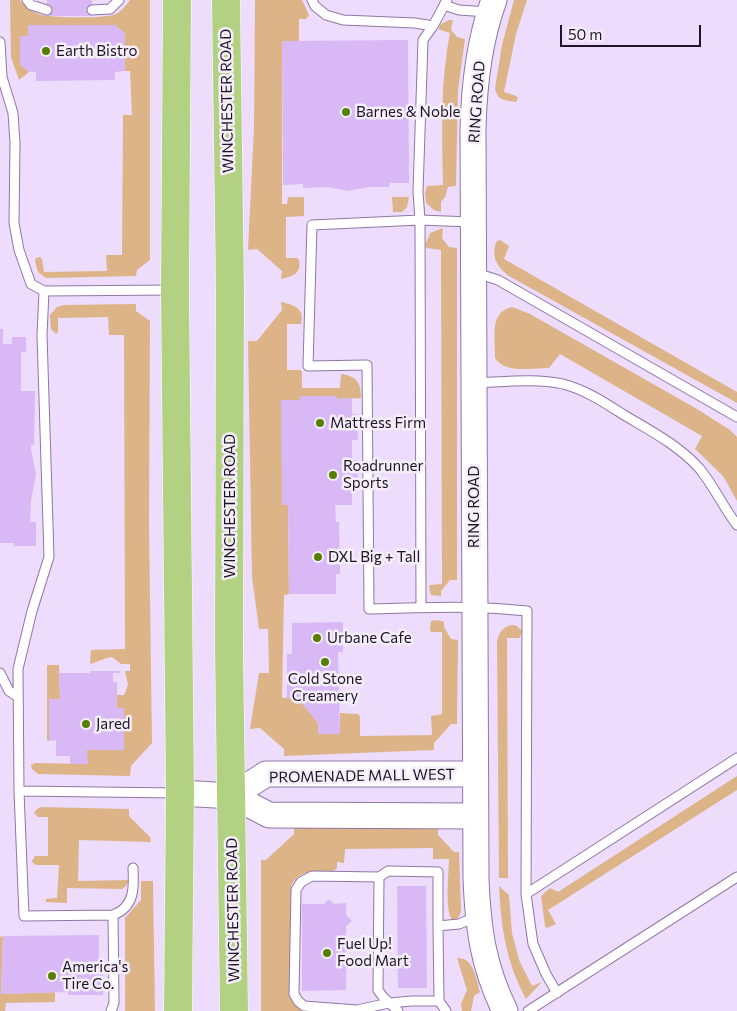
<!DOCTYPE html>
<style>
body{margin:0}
#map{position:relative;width:737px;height:1011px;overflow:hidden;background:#eddcfc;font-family:Commissioner,sans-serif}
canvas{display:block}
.scale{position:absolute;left:560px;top:25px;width:141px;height:22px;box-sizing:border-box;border:2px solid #1f1427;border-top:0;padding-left:6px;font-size:15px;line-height:18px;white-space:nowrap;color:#1f1427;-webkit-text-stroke:4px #f4eef9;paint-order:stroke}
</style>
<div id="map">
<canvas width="737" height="1011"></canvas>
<div class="scale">50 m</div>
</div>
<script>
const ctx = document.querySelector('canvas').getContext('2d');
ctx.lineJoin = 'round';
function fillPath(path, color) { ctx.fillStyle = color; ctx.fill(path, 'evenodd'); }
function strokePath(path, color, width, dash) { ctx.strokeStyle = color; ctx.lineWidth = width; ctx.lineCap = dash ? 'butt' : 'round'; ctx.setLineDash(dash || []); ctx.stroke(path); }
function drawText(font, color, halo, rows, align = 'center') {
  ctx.font = font + ' Commissioner,sans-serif'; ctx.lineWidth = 5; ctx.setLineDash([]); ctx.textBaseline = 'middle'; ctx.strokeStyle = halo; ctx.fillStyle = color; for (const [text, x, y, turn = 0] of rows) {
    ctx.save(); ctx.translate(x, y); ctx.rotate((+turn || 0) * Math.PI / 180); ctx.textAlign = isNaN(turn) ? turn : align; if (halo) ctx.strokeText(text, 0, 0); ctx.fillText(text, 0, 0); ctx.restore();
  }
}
const green = new Path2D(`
 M10 0H20C24 6 31 11 38 14 50 18 105 19 116 14 122 11 126 5 130 0H150V260L137 270 136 276 46 278 38 272 35 261 36 258 40 257 42 259 44 272 107 271 106 255H122L123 115H132L130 71H125V34L115 25H28V36L20 37V64L29 72 19 80 11 57Z
 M255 0H302L309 15 306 19H299V41H282V204H287L288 197H304V216L286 217V258H297L299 260C302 273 292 277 281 279L282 271 257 249 248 250 254 127Z
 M514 0H527L516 34 504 92 516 96 518 98 516 102C505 100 498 101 495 89L502 45Z
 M449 20H453L451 30 457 37 465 39 458 90 456 186 448 187 445 197 441 202V212L434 210 426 203 425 193 427 186 443 185C442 134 440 83 450 33L438 29 441 24Z
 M392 197H409L407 207 402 212H393Z
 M443 228 442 238 449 247 457 248V580H450L441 591V596L431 595 429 587 430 585 442 584 441 250 427 248 425 246 430 233Z
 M500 240 509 246 504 259 737 392V403L509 276C497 267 490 255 497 241Z
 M281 302C294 305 305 308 301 324H287V370H300L302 372V388H340L341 374C357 376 361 383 361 398L337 399V396H300V400H282V505H288L289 594 284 595 282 698 297 697 318 723V734H340V713L358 714 360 717V736L432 735 431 716 442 714V632H431L430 629 431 621C435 620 440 620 444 622V627L451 639 458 640 457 724H451L434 743V750L284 756V749L260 728 250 729 259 673H269L268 629H259L252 577 248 341H257L282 310Z
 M136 304V311L150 321 149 525 152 743 131 766 130 776 38 774 32 769 31 765 35 763 87 764V750L117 708V695H124L128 685 125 671H130V664H121L112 657C103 658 98 662 90 664L91 650 125 649 124 335H109L108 317 58 318V332L56 334 51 329 50 315 57 307 64 305Z
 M512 307 530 314 697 409 730 430 737 437V501L723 476 695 449 702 436 560 354 549 368C532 368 505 374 495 358 496 340 488 312 512 307Z
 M513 625 517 626 522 631 521 635 519 638H507L508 878H499L497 642C499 632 503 626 513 625Z
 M47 665H59L60 699H49V741L47 740Z
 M737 776V790L548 910 556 924 547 928 545 926 541 896 550 888 558 892Z
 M41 807 129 809V816L150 837 151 842 79 840 78 881 129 880 126 886 122 889 67 888V903L46 902V899L57 898 59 865H36L33 863 32 861 35 856H48V817H38L34 813 37 809Z
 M294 827 438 828V835L454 852H459L461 912 457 920 453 921C444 912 449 872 449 859H433V848L345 849 344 863 337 862V868L334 871C317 871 299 869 291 886L290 992 292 1000 302 1011H261V860H266L294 834Z
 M141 881H153L155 1011H125V918L141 900Z
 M499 886 509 895 512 933 519 960 532 986 542 982 526 999C506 962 501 927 499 886Z
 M3 936 1 994 55 992V1002L6 1003 5 1011H0V937Z
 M457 958C474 957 476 979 480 992L474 996 471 1011H462L461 1004 467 990Z`);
const building = new Path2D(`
 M47 0H92V16H47Z
 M28 25H115L125 34V71L115 72V80L36 81V72H29L20 64V36H28Z
 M408 40 409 183H390L389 187H369L348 191 328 187 303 188V184L283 185 282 41Z
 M0 329H3V344H12V337H26V352H21V391H35L34 445H31V449L36 474 31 501 30 522H36V546H14V543H0Z
 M300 396H337V399L352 398V414H357L358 440H352V460H358V487H352V505H335L336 522H339L340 574H336V594H289L288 505H282L281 400H300Z
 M343 622V652H338L340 734H318V723L297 697 287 698V654H292V623Z
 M90 671H120V673H113V682H117V708H124V750H87L88 764H70V756H56V740L49 741V699H60L59 673H90Z
 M397 886H426L427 988H398Z
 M329 899 334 904 346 903V915L352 921 346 926V990L302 991V904H324Z
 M99 935V960L103 961V995H68V992L1 994 3 936Z`);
const lane = new Path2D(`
 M27 0 31 5 47 10
 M312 0 315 6 326 15 343 20 415 23 433 26
 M444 5 459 10 488 12
 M92 10 110 9 119 0
 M0 42 2 77 13 113 15 143 14 223 19 250 31 284 44 291
 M471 222 420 220 312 225 308 366 367 365 369 609C422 608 474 605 527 611L526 894 533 944 546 974 557 993
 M476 273 498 280 737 417
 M173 290 44 291 42 335 49 557 32 611 18 669 19 791 177 793
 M475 383C503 382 536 378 563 384 586 390 605 403 624 415 651 431 678 445 699 468 714 486 723 507 737 525
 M421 608 420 220 418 192 423 40 433 26 447 0
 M0 673 9 691 18 697
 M19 791 24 916 113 915 114 1003 111 1011
 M379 877 378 990 383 997 398 1011
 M526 894 737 758
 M113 915C135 907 134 887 133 868
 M438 926 439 1001 446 1011
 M439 1001H412L389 1003 357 1010 304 1006 298 1001 294 994 296 890 301 882 312 876 379 877 388 871 438 872V926L459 924 476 917
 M528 1011 737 877`);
const secondary = new Path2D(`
 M494 0C479 41 474 86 473 129L476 879C478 928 483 966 505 1011
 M180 793 232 796 269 815 475 816
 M232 796 266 774H475`);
const primary = new Path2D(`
 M177 0 175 290 180 793 178 1011
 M226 0 230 291 229 648 234 1011`);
const markers = [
 [46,51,5,"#557f00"],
 [346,112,5,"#557f00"],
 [320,423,5,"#557f00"],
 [333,475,5,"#557f00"],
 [318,557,5,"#557f00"],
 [317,638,5,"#557f00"],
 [325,662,5,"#557f00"],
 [86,724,5,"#557f00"],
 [327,953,5,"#557f00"],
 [52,976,5,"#557f00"]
];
const poiNames = [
 ["Earth Bistro",56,51],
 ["Barnes & Noble",356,112],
 ["Mattress Firm",330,423],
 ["Roadrunner",343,466],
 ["Sports",343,483],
 ["DXL Big + Tall",328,557],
 ["Urbane Cafe",327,638],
 ["Cold Stone",325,679,"center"],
 ["Creamery",325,696,"center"],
 ["Jared",96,724],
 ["Fuel Up!",337,944],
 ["Food Mart",337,961],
 ["America's",62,967],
 ["Tire Co.",62,984]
];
const streetNames = [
 ["WINCHESTER ROAD",227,101,-91],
 ["RING ROAD",477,102,-86],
 ["WINCHESTER ROAD",230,506,-90],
 ["RING ROAD",474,507,-90],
 ["PROMENADE MALL WEST",362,776,-1],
 ["WINCHESTER ROAD",233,910,-91]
];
fillPath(green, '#dcb488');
fillPath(building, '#d9b8f6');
strokePath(lane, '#9076a7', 11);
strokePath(secondary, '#9076a7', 27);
strokePath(primary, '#fff', 29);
strokePath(lane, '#fff', 9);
strokePath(secondary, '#fff', 25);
strokePath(primary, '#b3d182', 28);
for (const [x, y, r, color] of markers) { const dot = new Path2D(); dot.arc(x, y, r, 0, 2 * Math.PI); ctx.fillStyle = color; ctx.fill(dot); strokePath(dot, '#f4eef9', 2); }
drawText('15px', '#1f1427', '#f4eef9', poiNames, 'left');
drawText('15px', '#1f1427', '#f4eef9', streetNames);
</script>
